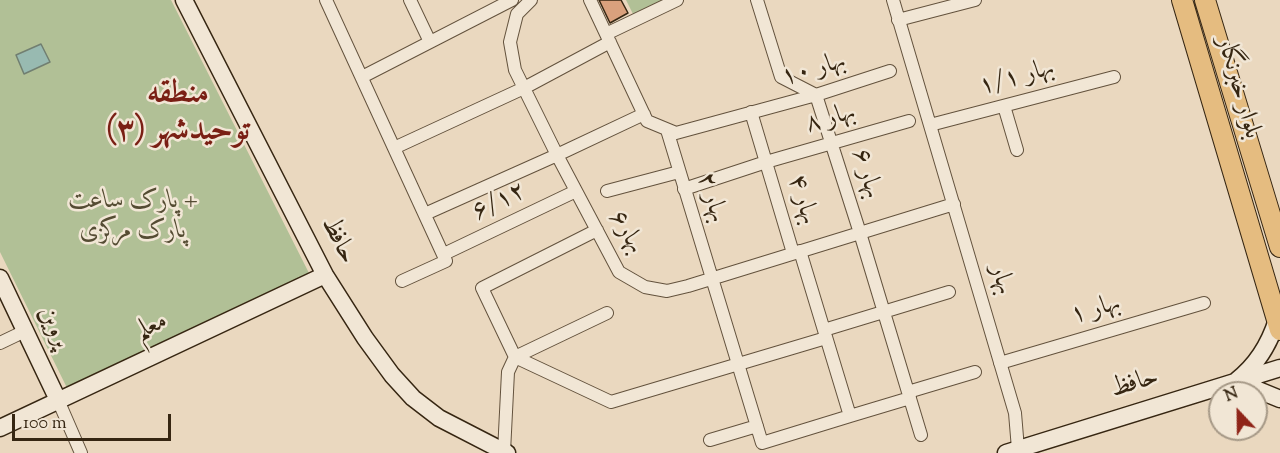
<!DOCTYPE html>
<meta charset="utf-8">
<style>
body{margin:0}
#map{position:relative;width:1280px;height:453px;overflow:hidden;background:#ead8bf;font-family:"Sorts Mill Goudy",serif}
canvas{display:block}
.north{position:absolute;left:1208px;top:381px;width:60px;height:60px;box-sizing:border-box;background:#f1e6d5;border:2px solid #a69987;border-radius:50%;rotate:338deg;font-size:16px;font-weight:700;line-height:24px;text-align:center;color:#362612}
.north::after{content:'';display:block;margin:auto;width:21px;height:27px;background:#8f2418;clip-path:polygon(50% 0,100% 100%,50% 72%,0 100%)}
.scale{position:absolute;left:12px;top:414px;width:159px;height:27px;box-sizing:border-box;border:3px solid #362612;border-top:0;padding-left:8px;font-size:18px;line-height:21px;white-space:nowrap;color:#362612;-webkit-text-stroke:4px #f1e6d5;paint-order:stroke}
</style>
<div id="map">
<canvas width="1280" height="453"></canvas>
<div class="north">N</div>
<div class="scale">100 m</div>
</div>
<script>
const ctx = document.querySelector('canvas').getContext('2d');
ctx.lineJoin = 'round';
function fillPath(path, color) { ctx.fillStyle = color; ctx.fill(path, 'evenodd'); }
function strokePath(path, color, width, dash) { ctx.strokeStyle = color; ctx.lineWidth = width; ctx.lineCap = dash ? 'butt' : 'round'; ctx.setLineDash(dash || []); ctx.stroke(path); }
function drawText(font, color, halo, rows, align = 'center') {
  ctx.font = font + ' "Sorts Mill Goudy",Amiri,serif'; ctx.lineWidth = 5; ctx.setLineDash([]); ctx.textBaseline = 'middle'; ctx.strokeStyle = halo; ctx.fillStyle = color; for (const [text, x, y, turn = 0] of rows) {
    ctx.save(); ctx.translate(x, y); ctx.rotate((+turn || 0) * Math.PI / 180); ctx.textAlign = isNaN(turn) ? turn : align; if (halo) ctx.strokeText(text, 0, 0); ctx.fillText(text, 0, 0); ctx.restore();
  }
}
const green = new Path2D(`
 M0 0H171L312 279 71 396 0 252Z
 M626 0H668L634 16Z`);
const water = new Path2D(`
 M41 44 50 62 24 74 16 55Z`);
const building = new Path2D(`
 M599 0H621L628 13 610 23Z`);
const street = new Path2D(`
 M326 0 394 148
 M410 0 430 42
 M531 0 517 14 510 42 515 70 557 155 619 272 645 287 667 291 688 286 954 204
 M590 0 647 121 676 133 816 95 890 71
 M757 0 781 77 816 95 860 233 921 435
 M893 0 1015 413 1018 449
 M898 20 975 0
 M606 34 677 0
 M362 77 512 0
 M1004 106 1017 150
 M751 112 793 253
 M930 125 1114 77
 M667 130 762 443 850 416
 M684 189 766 162 909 121
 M607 191 679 172
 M425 214 557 155 644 114
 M800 251 850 416 910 398
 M444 254 576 191
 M402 281 446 261 394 148 524 88 610 42
 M607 313 515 357 611 402 826 338
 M824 330 949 292
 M0 343 25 331
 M1000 363 1204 303
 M908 392 975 372
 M58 400 81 453
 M710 440 757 426
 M504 452 508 372 515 357 482 288 597 230`);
const secondary = new Path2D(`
 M184 0 325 275 365 338 392 375 413 398 439 418 507 453
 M0 278 58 400
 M1277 320C1269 345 1257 365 1236 381L1280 399
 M0 428 325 275
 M1006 453 1280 368`);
const primary = new Path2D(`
 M1182 0 1280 330
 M1205 0 1280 247`);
const streetNames = [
 ["بهار ۱۰",814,71,-16],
 ["بهار ۱/۱",1017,79,-15],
 ["بلوار خبرنگار",1237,88,74],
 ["بهار ۸",831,120,-16],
 ["بهار ۶",865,174,73],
 ["بهار ۲",710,198,73],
 ["بهار ۴",801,200,73],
 ["۶/۱۲",500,203,-26],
 ["بهار۶",625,233,59],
 ["حافظ",337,241,63],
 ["بهار",1000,280,74],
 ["بهار ۱",1096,311,-16],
 ["پروین",52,328,65],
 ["معلم",152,328,-25],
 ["حافظ",1135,385,-17]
];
const parkNames = [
 ["پارک ساعت +",133,203],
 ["پارک مرکزی",133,233]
];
const districtNames = [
 ["منطقه",178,97],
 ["توحیدشهر (۳)",178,134]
];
fillPath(green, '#b1c096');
fillPath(water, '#98bab1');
strokePath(water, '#717f71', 1.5);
fillPath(building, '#daa17d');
strokePath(building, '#362612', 1.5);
strokePath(street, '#63523d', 14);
strokePath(secondary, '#362612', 19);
strokePath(primary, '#362612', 22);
strokePath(street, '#f1e6d5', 12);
strokePath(secondary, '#f1e6d5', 16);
strokePath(primary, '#e5bc80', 20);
drawText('26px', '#362612', '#f1e6d5', streetNames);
drawText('italic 26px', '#554c33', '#f1e6d5', parkNames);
drawText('bold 32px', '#7a1f14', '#f1e6d5', districtNames);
</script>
